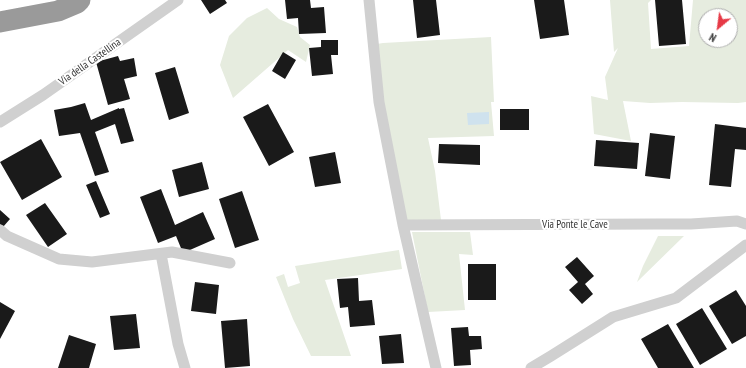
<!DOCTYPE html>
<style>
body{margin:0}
#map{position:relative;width:746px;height:368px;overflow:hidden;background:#fff;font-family:"PT Sans Narrow",sans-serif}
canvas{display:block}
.north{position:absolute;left:698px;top:8px;width:40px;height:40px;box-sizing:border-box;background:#fff;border:1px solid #adadad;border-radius:50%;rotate:209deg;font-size:11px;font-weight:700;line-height:16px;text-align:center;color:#333}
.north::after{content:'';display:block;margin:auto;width:14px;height:18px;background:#e63946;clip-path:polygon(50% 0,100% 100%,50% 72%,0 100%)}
</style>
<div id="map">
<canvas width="746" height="368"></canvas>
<div class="north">N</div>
</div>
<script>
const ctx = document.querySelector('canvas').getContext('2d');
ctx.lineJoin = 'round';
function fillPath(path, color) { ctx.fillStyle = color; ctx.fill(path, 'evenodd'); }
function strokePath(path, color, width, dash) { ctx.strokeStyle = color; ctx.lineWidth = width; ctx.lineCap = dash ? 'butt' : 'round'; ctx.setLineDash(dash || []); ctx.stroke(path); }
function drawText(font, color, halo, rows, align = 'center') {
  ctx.font = font + ' "PT Sans Narrow",sans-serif'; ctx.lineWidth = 4; ctx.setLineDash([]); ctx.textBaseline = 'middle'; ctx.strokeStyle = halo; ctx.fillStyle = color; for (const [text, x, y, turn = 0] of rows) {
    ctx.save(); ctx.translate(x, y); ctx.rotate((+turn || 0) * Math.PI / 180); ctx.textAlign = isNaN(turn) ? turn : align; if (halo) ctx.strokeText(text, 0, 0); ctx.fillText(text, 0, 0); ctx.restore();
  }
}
const green = new Path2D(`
 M610 0H651L648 3 651 49 689 46 693 0H746V102L738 103 682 102 650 103 623 101 631 141 594 134 591 96 608 100 605 77 618 48 614 52ZM706 16H730V40H706Z
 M267 8 279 19 297 27 300 37 310 45 306 62 288 50 233 98 220 65 229 36 247 18Z
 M491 37 494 102H491L494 136 428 138 435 171 441 220H406L384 104 377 44 383 43Z
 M412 232H470L473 255 459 254 465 310 428 312Z
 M658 236H684L637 282 643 266Z
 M399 250 402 269 325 280 351 356H311L293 319 276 277 284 274 288 287 300 283 295 266Z`);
const water = new Path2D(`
 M489 112V124L468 125 467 113Z`);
const building = new Path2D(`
 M201 0H225L227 3 210 14Z
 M285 0H310L311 8 324 7 326 33 299 34 298 18 287 19Z
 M413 0H436L440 35 417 38Z
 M534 0H564L569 35 540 39Z
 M655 0H682L686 44 659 46Z
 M321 40H338V55H331L333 74 312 76 309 48 321 47Z
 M283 52 296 60 285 79 272 71Z
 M118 56 120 61 134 58 137 76 124 79 130 99 108 105 96 62Z
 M175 67 189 113 169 120 155 73Z
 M85 103 91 120 119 108V109L124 108 134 141 121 144 115 124 95 132 109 172 95 176 80 133 59 136 54 110 71 107Z
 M268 104 294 152 269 166 243 117Z
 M500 109H529V130H500Z
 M715 124 746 128V150L735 149 731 187 709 185Z
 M650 133 675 136 670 179 645 176Z
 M41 139 62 177 22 200 0 162Z
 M596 140 639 143 637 169 594 166Z
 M439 144 480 145V165L438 163Z
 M335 152 341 183 315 187 309 157Z
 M202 162 209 189 179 197 172 170Z
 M96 181 110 214 100 218 86 185Z
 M161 189 175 225 203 212 215 239 183 253 176 236 158 243 140 197Z
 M242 191 259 240 235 248 219 199Z
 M45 203 67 234 48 247 26 215Z
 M0 210 10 219 3 227 0 224Z
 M577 257 594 276 585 284 593 294 582 304 569 290 578 282 565 267Z
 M468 264H496V300H468Z
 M358 278 359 301 372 300 375 325 350 327 348 307 340 308 337 279Z
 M195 282 219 285 216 314 191 311Z
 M736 290 746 306V336L732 344 709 306Z
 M0 302 15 311 0 339Z
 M702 308 727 349 700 365 676 324Z
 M136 314 140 348 114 350 110 316Z
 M247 319 250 366 225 368 221 321Z
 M668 324 694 368H658L641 339Z
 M468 327 469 336H481L482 349 470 350 471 365 454 366 451 328Z
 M401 334 404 363 382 364 379 336Z
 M69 335 96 344 89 368H58Z`);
const street = new Path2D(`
 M369 0 379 102 403 225 436 368
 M0 122 43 95 178 0
 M403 225 657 224H691L737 221 746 224
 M0 230 7 236 59 259 92 262 172 252 230 263
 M161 254 178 344 185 368
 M531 368 551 356 613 317 676 298 746 245`);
const highway = new Path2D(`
 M0 22 58 11 77 3 80 0`);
const streetNames = [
 ["Via della Castellina",90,62,-35],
 ["Via Ponte le Cave",575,225]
];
fillPath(green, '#e6ecdf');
fillPath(water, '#cfe2ee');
fillPath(building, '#1a1a1a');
strokePath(street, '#d0d0d0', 11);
strokePath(highway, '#9a9a9a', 21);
drawText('11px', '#333', '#fff', streetNames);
</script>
